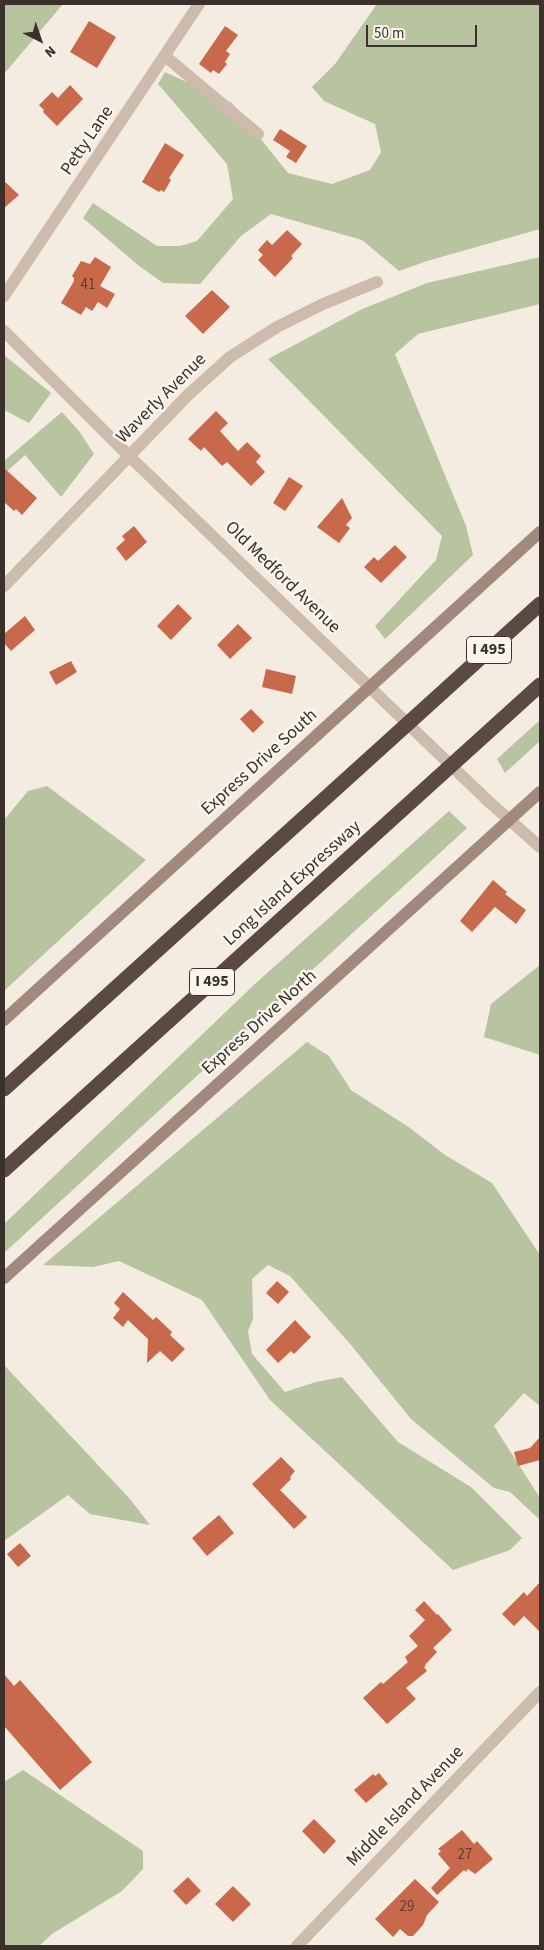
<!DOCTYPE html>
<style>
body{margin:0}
#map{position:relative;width:544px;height:1950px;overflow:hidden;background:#f4ebe1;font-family:"Source Sans 3",sans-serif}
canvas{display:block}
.frame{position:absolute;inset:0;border:5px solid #3b302b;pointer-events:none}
.north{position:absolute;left:15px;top:15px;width:50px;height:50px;-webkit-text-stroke:4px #fbf5ee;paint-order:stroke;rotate:139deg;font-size:14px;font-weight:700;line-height:20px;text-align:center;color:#3b302b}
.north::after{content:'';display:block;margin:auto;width:18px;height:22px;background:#3b302b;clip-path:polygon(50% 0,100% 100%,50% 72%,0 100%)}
.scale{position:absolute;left:366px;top:25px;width:111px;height:22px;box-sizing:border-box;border:2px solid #3b302b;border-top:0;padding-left:6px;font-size:15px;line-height:18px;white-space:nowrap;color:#3b302b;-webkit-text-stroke:4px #fbf5ee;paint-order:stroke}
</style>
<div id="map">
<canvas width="544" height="1950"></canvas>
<div class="frame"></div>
<div class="north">N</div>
<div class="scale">50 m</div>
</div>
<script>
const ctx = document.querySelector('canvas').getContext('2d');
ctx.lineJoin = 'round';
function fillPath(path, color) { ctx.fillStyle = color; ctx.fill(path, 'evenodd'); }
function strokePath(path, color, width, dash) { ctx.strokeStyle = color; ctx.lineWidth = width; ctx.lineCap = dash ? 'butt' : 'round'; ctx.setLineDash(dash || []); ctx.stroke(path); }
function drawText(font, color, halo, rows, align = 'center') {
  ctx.font = font + ' "Source Sans 3",sans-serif'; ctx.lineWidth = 5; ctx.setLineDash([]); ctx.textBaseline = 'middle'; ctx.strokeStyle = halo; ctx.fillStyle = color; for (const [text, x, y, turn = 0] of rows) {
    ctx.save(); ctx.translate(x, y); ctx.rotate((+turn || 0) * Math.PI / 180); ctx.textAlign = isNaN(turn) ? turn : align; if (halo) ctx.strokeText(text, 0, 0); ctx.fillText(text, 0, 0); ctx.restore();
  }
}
const green = new Path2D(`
 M4 4H63L4 74Z
 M377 4H540V229L427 261 399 271 362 240 271 214 241 236 200 284 163 283 138 265 83 218 93 203 157 246H180L197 241 233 199 227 164 158 84 165 72 232 103 288 173 332 184 370 170 381 152 375 124 324 101 312 87 335 64Z
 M540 257V304L418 334 395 354 466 526 473 555 385 639 375 626 436 560 442 536 268 359 360 310 427 283Z
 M4 355 51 393 29 423 4 410Z
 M62 412 79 431 94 454 61 497 25 455 4 474V461Z
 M540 720V741L505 773 497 759Z
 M47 786 146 860 4 991V820L28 791Z
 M449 811 467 828 4 1253V1224L257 982Z
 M540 965V1055L484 1037 491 1004Z
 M307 1042 329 1056 351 1090 410 1128 445 1155 492 1183 540 1255V1406L524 1393 494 1426 540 1498V1520L510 1492 494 1488 411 1419 351 1345 290 1276 268 1265 252 1279 253 1319 248 1331 252 1354 285 1392 316 1382 342 1377 398 1442 471 1487 522 1538 510 1550 453 1570 270 1400 202 1300 119 1261 93 1267 43 1265Z
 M4 1365 130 1499 150 1525 90 1514 68 1495 4 1541Z
 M23 1770 143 1851V1869L122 1891 52 1934 39 1946H4V1782Z`);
const building = new Path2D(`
 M89 21 116 37 97 68 70 52Z
 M225 26 238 35 226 51 230 54 225 62 227 64 219 74 213 70 211 73 199 64Z
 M70 85 83 99 57 126 43 112 44 110 39 105 52 92 58 98Z
 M280 129 307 146 296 163 286 157 290 151 273 140Z
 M165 143 184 155 169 178 171 180 164 192 161 190 159 192 142 182Z
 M4 181 19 195 4 208Z
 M287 230 302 244 291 256 293 258 275 277 258 260 263 255 258 250 267 240 272 245Z
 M95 257 111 267 100 286 115 294 107 308 98 302 92 311 86 307 81 315 61 303 74 281V278L72 276 81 261 90 264Z
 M212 290 230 307 203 334 185 316Z
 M216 411 228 423 220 431 238 451 247 442 261 456 256 462 265 472 251 486 227 462 222 466 204 447 201 451 188 439Z
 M4 468 37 498 22 515 16 509 14 511 4 502Z
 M289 477 303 486 285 511 273 503Z
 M342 498 352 518 346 525 350 528 339 543 317 527Z
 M134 526 147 542 126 561 116 548 125 540 122 536Z
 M395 545 407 557 381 583 364 567 374 557 378 561Z
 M178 604 192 618 171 640 157 626Z
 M25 616 35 630 11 651 4 643V634Z
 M238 624 252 638 230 659 217 645Z
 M71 661 77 672 56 685 49 672Z
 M266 669 296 676 292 694 262 687Z
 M251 709 264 722 253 733 240 719Z
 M493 880 507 892 505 894 526 910 516 924 495 907 472 932 460 921Z
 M277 1281 289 1292 278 1304 266 1293Z
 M123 1292 153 1320 156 1317 172 1332 170 1335 185 1349 172 1362 160 1351 147 1363 148 1339 128 1320 123 1327 113 1318 120 1309 114 1303Z
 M295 1320 311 1337 294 1354 291 1351 278 1363 266 1350Z
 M540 1437V1460L518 1466 514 1452 530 1448Z
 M281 1457 295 1471 290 1477 291 1479 280 1490 307 1517 294 1529 252 1484Z
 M219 1515 234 1533 207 1556 192 1538Z
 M20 1543 31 1556 18 1567 7 1554Z
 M540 1582V1632L524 1616 514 1626 502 1614 524 1592 527 1596Z
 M424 1601 437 1615 438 1614 452 1630 433 1648 437 1652 425 1665 426 1666 424 1667 427 1671 406 1688 416 1699 387 1724 363 1698 381 1682 383 1684 408 1662 405 1657 418 1646 409 1636 425 1620 415 1610Z
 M4 1674 14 1686 20 1680 92 1762 60 1790 4 1726Z
 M379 1773 388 1784 366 1803 354 1790 373 1774 375 1776Z
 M314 1819 336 1841 324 1854 302 1831Z
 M462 1830 474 1844 477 1841 493 1859 475 1874 468 1869 466 1872 464 1870 437 1895 431 1888 450 1868 438 1854 441 1851 438 1849Z
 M188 1877 201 1891 186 1905 173 1891Z
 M415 1879 439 1902 427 1915 423 1925 413 1936H408L400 1929 393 1937 375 1919Z
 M233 1886 251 1904 233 1922 215 1904Z`);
const minor = new Path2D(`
 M165 56 258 134
 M4 296 199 4
 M4 586 188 395 230 357 277 327 323 304 377 282
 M297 1946 540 1692`);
const tertiary = new Path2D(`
 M4 331 129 456 487 800 540 847`);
const secondary = new Path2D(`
 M4 1020 540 532
 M4 1278 540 792`);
const motorway = new Path2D(`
 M4 1089 540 604
 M4 1170 540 685`);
const numberNames = [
 ["41",88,286],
 ["27",465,1856],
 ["29",407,1908]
];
const shields = [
 [489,650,45],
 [212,982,45]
];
const shieldNames = [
 ["I 495",489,650],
 ["I 495",212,982]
];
const streetNames = [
 ["Petty Lane",88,141,-56],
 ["Waverly Avenue",162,399,-45],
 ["Old Medford Avenue",282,578,44],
 ["Express Drive South",260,763,-42],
 ["Long Island Expressway",293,884,-42],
 ["Express Drive North",260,1023,-42],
 ["Middle Island Avenue",406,1807,-46]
];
fillPath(green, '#b8c4a0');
fillPath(building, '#c8694b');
strokePath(minor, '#cdbbac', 12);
strokePath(tertiary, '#cdbbac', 12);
strokePath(secondary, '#a18a7d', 12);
strokePath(motorway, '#5c4a42', 15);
drawText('15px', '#5e3e33', null, numberNames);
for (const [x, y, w] of shields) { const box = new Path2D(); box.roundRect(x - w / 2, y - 13.5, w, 27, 4); ctx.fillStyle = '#fbf5ee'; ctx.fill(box); strokePath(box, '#3b302b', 1); }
drawText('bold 16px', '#3b302b', null, shieldNames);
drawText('18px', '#3b302b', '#fbf5ee', streetNames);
</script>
